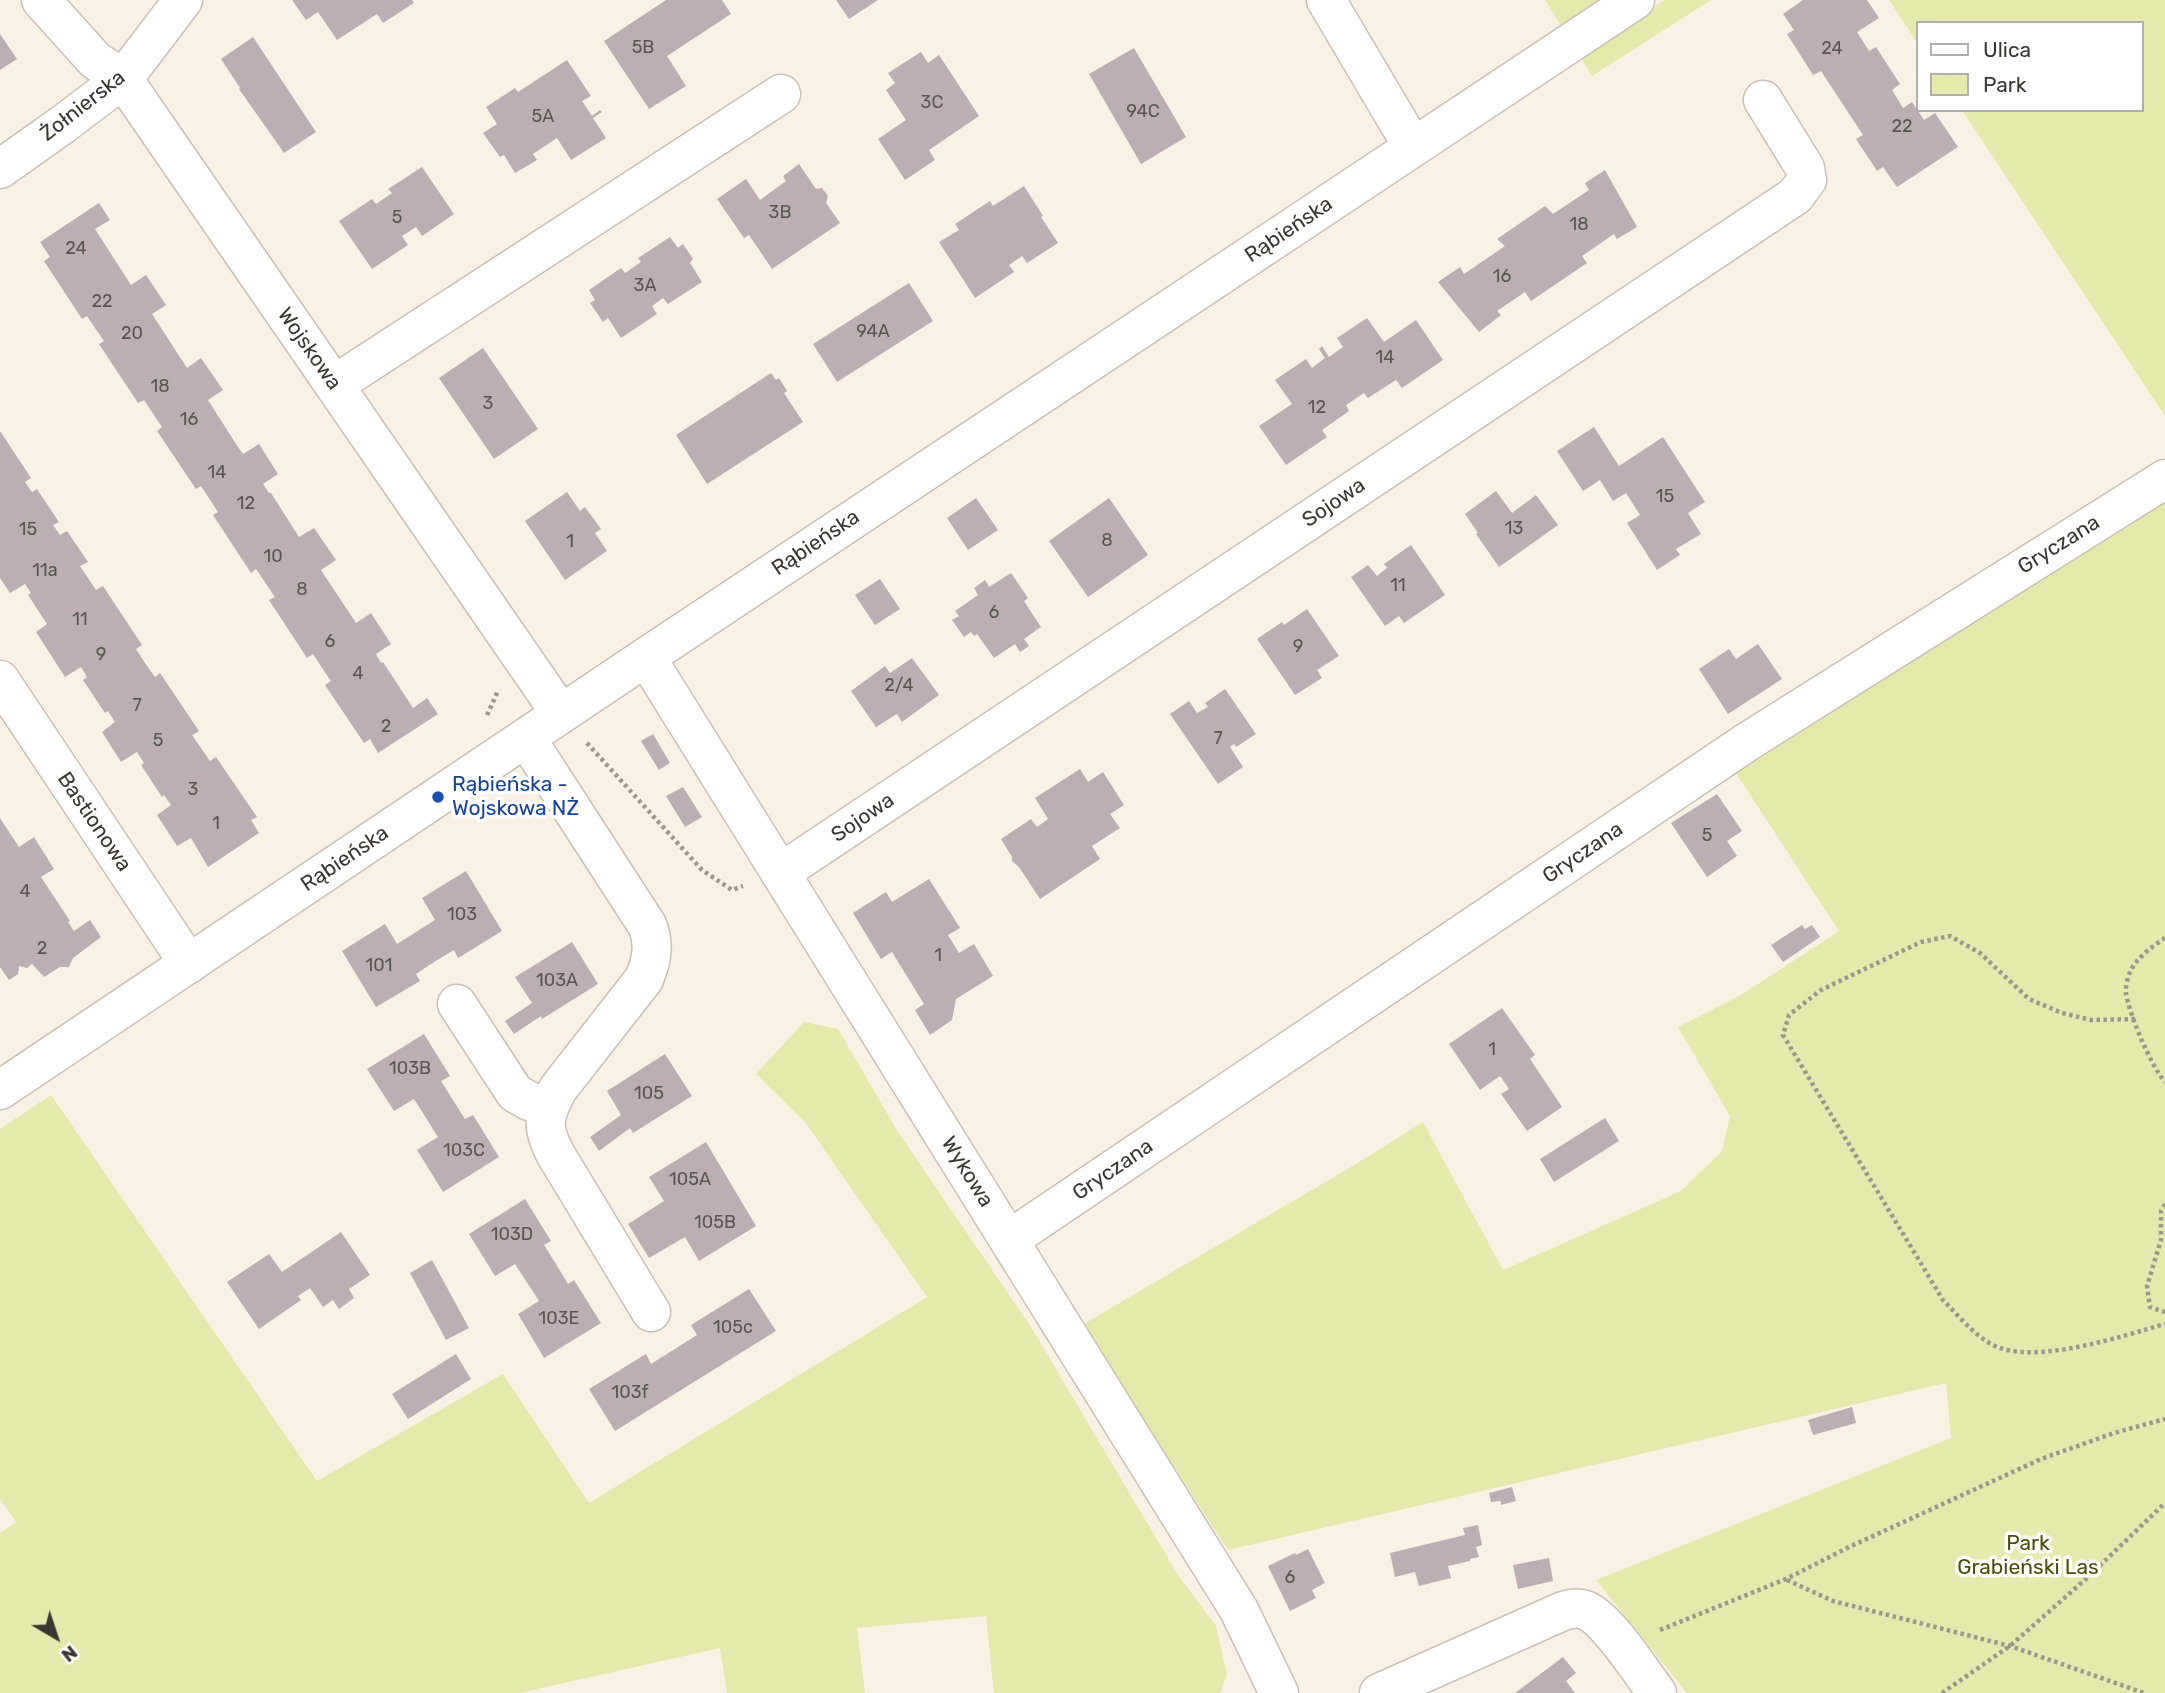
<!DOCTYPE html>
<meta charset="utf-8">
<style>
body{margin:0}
#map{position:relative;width:2165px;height:1693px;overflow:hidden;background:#f9f1e4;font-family:Rubik,sans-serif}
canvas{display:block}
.legend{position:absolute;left:1916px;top:21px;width:228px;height:91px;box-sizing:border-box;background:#fff;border:2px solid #b0afad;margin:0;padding:9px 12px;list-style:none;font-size:21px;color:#3a3732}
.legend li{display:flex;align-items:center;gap:14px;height:35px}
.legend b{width:35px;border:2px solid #b0afad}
.north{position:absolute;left:21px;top:1602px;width:70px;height:70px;-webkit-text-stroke:5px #fff;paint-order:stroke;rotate:141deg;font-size:19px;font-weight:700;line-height:28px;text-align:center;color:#3a3732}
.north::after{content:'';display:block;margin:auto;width:24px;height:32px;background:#3a3732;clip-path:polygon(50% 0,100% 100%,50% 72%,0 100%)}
</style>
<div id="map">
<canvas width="2165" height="1693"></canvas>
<ul class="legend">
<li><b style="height:9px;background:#fff"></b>Ulica</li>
<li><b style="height:19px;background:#e5e9ac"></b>Park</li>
</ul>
<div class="north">N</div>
</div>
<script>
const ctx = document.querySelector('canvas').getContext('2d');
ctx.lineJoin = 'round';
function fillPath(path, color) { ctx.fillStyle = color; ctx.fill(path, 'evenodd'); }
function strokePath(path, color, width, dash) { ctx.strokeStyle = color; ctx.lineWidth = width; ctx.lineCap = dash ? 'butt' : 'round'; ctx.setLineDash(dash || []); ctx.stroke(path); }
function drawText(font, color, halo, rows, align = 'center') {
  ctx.font = font + ' Rubik,sans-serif'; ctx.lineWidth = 7; ctx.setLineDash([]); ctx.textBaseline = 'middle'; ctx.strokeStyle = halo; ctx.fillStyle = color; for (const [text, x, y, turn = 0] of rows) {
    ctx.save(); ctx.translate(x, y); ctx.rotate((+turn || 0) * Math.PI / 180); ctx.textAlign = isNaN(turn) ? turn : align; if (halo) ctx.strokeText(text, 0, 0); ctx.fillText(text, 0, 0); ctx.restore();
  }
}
const green = new Path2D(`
 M1545 0H1603L1562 27Z
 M1665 0H1711L1592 76 1580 56Z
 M1889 0H2165V416L1962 110H2142V23H1918V44Z
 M2165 502V1693H1687L1596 1580 1951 1438 1946 1383 1228 1550 1082 1325 1346 1170 1423 1122 1503 1270 1681 1191 1722 1151 1730 1116 1678 1027 1741 995 1839 931 1734 770Z
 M804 1022 838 1029 898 1132 1031 1327 1178 1575 1216 1626 1227 1675 1220 1693H994L986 1616 857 1628 865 1693H727L720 1648 519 1693H0V1533L16 1522 0 1499V1129L51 1095 317 1481 503 1374 589 1503 927 1297 805 1122 756 1074Z`);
const building = new Path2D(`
 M292 0H412L414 3 383 23 377 14 337 40 318 12 306 20Z
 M666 0H722L731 14 667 56 686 86 649 109 604 41Z
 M836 0H878L849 19Z
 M1803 0H1867L1879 18 1857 32 1869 51 1876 47 1900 84 1892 90 1903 108 1912 102 1924 120 1935 113 1958 147 1897 187 1883 167 1877 171 1856 139 1863 135 1821 71 1813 75 1787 34 1794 30 1783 14Z
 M0 34 17 59 0 70Z
 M253 37 316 132 284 153 239 89 240 88 221 59Z
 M1134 48 1186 137 1141 164 1089 74Z
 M921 52 928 63 939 55 979 116 929 150 935 160 905 180 878 139 906 120 886 90 895 83 888 73Z
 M567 60 591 96 582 101 592 116 600 110 602 112 593 118 606 138 571 160 557 138 533 154 537 160 515 173 504 155 500 157 483 133 497 124 486 107 515 88 518 92Z
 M799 164 816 189 822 188 828 196 826 203 840 223 772 269 749 235 744 238 717 199 746 179 760 200 786 181 783 176Z
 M422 167 454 214 422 236 416 227 402 236 408 245 372 269 339 221 372 199 376 204 392 193 388 189Z
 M1605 170 1637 227 1617 239 1614 234 1582 256 1587 263 1531 301 1525 292 1497 311 1501 315 1479 332 1438 282 1460 267 1464 274 1505 246 1497 239 1545 206 1553 214 1589 190 1585 183Z
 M1024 186 1043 216 1041 217 1058 243 1027 263 1022 256 1009 265 1014 272 975 298 939 242 959 230 955 224 990 201 993 206Z
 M99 203 110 220 95 229 131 285 146 275 166 305 152 314 187 368 201 358 223 390 208 400 236 444 243 454 259 444 278 474 263 484 269 493H271L299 537 314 528 336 560 321 570 356 623 371 613 391 644 376 654 381 663 383 662 413 708 427 698 438 714 378 753 370 739 364 743 325 685 331 681 322 668 313 654 307 658 269 600 275 597 256 569 251 573 213 515 218 512 201 486 196 489 157 431 162 427 144 400 138 403 99 344 104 341 95 328 87 316 82 319 44 261 50 257 40 242Z
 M670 237 678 248 683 244 693 259 690 263 702 282 668 304 663 298 652 306 657 314 621 338 608 318 603 322 590 303 595 300 589 290 621 268 625 273 641 262 638 258Z
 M909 283 933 321 837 382 813 344Z
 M1367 318 1384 342 1416 320 1443 360 1402 388 1396 380 1368 398 1364 393 1346 405 1349 411 1322 430 1327 437 1286 465 1259 426 1292 404 1275 380 1306 359 1312 368 1325 358 1319 349 1322 346 1329 357 1343 347 1337 338Z
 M483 348 538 429 494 459 439 378Z
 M771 373 776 380 779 378 787 391 784 393 803 422 707 484 676 435Z
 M1594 427 1619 466 1663 437 1705 502 1688 513 1701 534 1676 549 1680 555 1657 570 1627 523 1640 515 1626 493 1613 501 1600 480 1583 491 1557 451Z
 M0 431 31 478 25 482 32 492 37 489 59 522 53 525 60 535 67 531 88 562 80 566 96 590 103 586 142 645 136 649 145 663 155 677 160 673 199 731 192 735 210 761 216 757 257 817 251 820 259 833 208 867 191 838 177 846 157 815 171 805 164 795 162 797 141 765 144 763 137 752 121 762 102 732 115 722 108 711 105 713 83 680 87 677 81 667 65 677 36 632 47 624 28 595 31 593 25 584 10 593 0 578Z
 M1496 491 1512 513 1536 495 1558 525 1499 567 1476 534 1478 533 1465 514Z
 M567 492 580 511 585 507 601 529 595 533 607 551 565 580 525 521Z
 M976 498 998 530 968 550 947 518Z
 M1109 498 1148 555 1088 597 1049 541Z
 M1411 545 1445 595 1404 623 1399 616 1385 626 1351 577 1368 565 1377 576 1387 568 1384 564Z
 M1011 573 1028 598 1024 601 1041 627 1024 639 1029 646 1020 652 1015 644 994 658 977 634 974 636 971 632 964 637 952 620 959 616 955 611 978 595 974 588 985 580 989 587Z
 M880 579 900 609 875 625 855 595Z
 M1307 609 1339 656 1317 670 1322 678 1295 695 1257 639 1282 622 1284 625Z
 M1758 644 1782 679 1728 714 1699 669 1729 649 1736 659Z
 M912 658 939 695 902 722 897 714 876 727 851 691 885 666 890 673Z
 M1225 689 1256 734 1236 747 1234 744 1230 747 1243 767 1218 784 1170 714 1189 701 1197 713 1208 707 1205 703Z
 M653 734 670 763 659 770 641 741Z
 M1080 769 1088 782 1103 772 1124 805 1110 814 1120 828 1092 846 1100 859 1040 899 1019 867 1012 861V857L1001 839 1031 819 1037 827 1048 819 1035 798Z
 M683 787 702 817 685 827 666 796Z
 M1717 794 1742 831 1727 841 1737 856 1707 877 1671 823Z
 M0 818 19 847 34 837 54 869 41 877 70 921 68 922 74 931 90 920 101 937 73 958 69 967H60L44 977 32 964 27 968 19 966 18 974 9 980 0 967Z
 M466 871 502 931 458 958 454 950 434 962 416 974 420 981 376 1007 342 951 385 924 397 944 435 920 422 898Z
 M929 879 960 928 948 935 959 953 974 944 993 976 956 999 952 1020 930 1035 915 1010 924 1004 892 952 881 959 853 913 886 892 892 902Z
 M1802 925 1805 929 1812 925 1820 937 1783 962 1771 945Z
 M572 942 598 984 542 1019 541 1016 514 1034 505 1021 532 1003 515 977Z
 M1502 1008 1535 1055 1530 1059 1562 1107 1527 1131 1501 1094 1509 1089 1500 1076 1480 1090 1449 1044Z
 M424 1034 450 1076 441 1081 465 1119 473 1115 499 1157 443 1192 417 1150 438 1137 414 1099 394 1111 367 1069Z
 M665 1054 692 1096 633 1133 630 1128 599 1151 590 1137 621 1115 607 1091Z
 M1605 1118 1619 1141 1554 1182 1540 1159Z
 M706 1142 756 1226 699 1261 685 1237 649 1258 628 1224 664 1201 649 1177Z
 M525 1199 551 1241 544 1245 556 1264 568 1284 574 1280 601 1323 544 1358 518 1314 539 1301 515 1264 495 1276 469 1234Z
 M341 1232 370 1275 349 1289 354 1298 339 1309 333 1300 323 1307 310 1288 298 1296 301 1300 259 1329 227 1282 269 1254 282 1272Z
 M432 1260 469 1328 446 1340 410 1273Z
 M749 1289 776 1331 615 1431 589 1389 646 1354 651 1364 697 1335 691 1325Z
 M456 1354 471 1379 408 1419 392 1394Z
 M1852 1407 1856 1423 1813 1435 1808 1420Z
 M1512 1487 1516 1501 1501 1505V1501L1491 1502 1489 1493Z
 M1478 1525 1482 1545 1476 1547 1479 1557 1470 1559V1561L1448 1566 1451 1578 1419 1586 1415 1572 1395 1577 1390 1553 1465 1535 1463 1528Z
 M1308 1549 1325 1583 1312 1590 1316 1598 1290 1611 1268 1566 1295 1553 1296 1555Z
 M1549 1558 1553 1581 1518 1589 1513 1565Z
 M1563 1657 1576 1673 1566 1681 1575 1693H1515Z`);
const path = new Path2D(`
 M487 715 498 691
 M587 743 702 870 732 890 743 886
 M2165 938C2153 946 2136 958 2130 972 2128 977 2125 987 2126 993 2129 1014 2151 1066 2165 1082
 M2135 1019 2091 1020 2062 1013 2029 999 1980 953 1950 936 1921 942 1821 990 1789 1015 1783 1035 1943 1300C1958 1315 1972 1333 1991 1344 2031 1367 2122 1336 2165 1324
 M2165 1204 2161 1211V1240L2147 1286 2150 1307 2165 1312
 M1787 1580 1833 1601 2010 1646 2144 1693
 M1660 1630 1786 1579 1849 1547 2041 1459 2114 1433 2165 1419
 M1942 1693 2010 1646 2087 1578 2165 1503`);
const minor = new Path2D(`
 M41 0 95 60 123 79 561 714
 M1326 0 1413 147
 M0 169 62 125 123 79 183 0
 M334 385 781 94
 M646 657 1239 1610 1279 1693
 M0 680 189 964
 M526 738 647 925C655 944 652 960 644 979L558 1089C543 1117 541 1127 556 1155L651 1312
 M780 873 1795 196 1807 180 1805 168 1763 100
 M457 1004 515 1093 529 1101 549 1107
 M0 1090 646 657 1635 0
 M1010 1239 1747 742 2165 479
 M1379 1693 1563 1611C1570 1609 1577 1607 1585 1610 1607 1618 1641 1672 1657 1693`);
const markers = [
 [438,797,7,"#1a4fb4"]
];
const numberNames = [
 ["5B",643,48],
 ["24",1832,49],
 ["3C",932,103],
 ["94C",1143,112],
 ["5A",543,117],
 ["22",1902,127],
 ["3B",780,213],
 ["5",397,218],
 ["18",1579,225],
 ["24",76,249],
 ["16",1502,277],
 ["3A",645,286],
 ["22",102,302],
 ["94A",873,332],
 ["20",132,334],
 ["14",1385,358],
 ["18",160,387],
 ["3",488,404],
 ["12",1317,408],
 ["16",189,420],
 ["14",217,473],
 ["15",1665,497],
 ["12",246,504],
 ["13",1514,529],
 ["15",28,530],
 ["8",1107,541],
 ["1",570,542],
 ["10",273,557],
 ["11a",45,571],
 ["11",1398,586],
 ["8",302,590],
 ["6",994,613],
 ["11",80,620],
 ["6",330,642],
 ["9",1298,647],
 ["9",101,655],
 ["4",358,674],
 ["2/4",899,686],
 ["7",137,706],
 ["2",386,727],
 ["7",1218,739],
 ["5",158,741],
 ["3",193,790],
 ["1",216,824],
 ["5",1707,836],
 ["4",25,892],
 ["103",462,915],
 ["2",42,949],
 ["1",938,956],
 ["101",379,966],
 ["103A",557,981],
 ["1",1492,1050],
 ["103B",410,1069],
 ["105",649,1094],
 ["103C",464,1151],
 ["105A",690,1180],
 ["105B",715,1223],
 ["103D",512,1235],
 ["103E",559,1319],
 ["105c",733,1328],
 ["103f",630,1393],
 ["6",1290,1578]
];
const streetNames = [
 ["Żołnierska",83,106,-38],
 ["Rąbieńska",1289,230,-34],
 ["Wojskowa",309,349,55],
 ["Sojowa",1334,503,-34],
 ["Rąbieńska",816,543,-34],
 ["Gryczana",2059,545,-32],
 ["Sojowa",863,818,-34],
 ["Bastionowa",94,822,56],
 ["Gryczana",1583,853,-34],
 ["Rąbieńska",345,859,-34],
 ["Gryczana",1113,1170,-34],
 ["Wykowa",967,1172,58]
];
const transitNames = [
 ["Rąbieńska -",452,785],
 ["Wojskowa NŻ",452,809]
];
const parkNames = [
 ["Park",2028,1544],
 ["Grabieński Las",2028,1568]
];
fillPath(green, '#e5e9ac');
fillPath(building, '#bdaeb4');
strokePath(minor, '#c9c1b5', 41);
strokePath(path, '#9d978e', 4.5, [3.5, 3.5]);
strokePath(minor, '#fff', 38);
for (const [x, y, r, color] of markers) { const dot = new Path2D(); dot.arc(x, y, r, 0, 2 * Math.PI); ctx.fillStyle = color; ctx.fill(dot); strokePath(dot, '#fff', 2.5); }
drawText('18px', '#5b5552', null, numberNames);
drawText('21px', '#3a3732', '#fff', streetNames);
drawText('21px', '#164399', '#fff', transitNames, 'left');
drawText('21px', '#4c4d0b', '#fff', parkNames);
</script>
